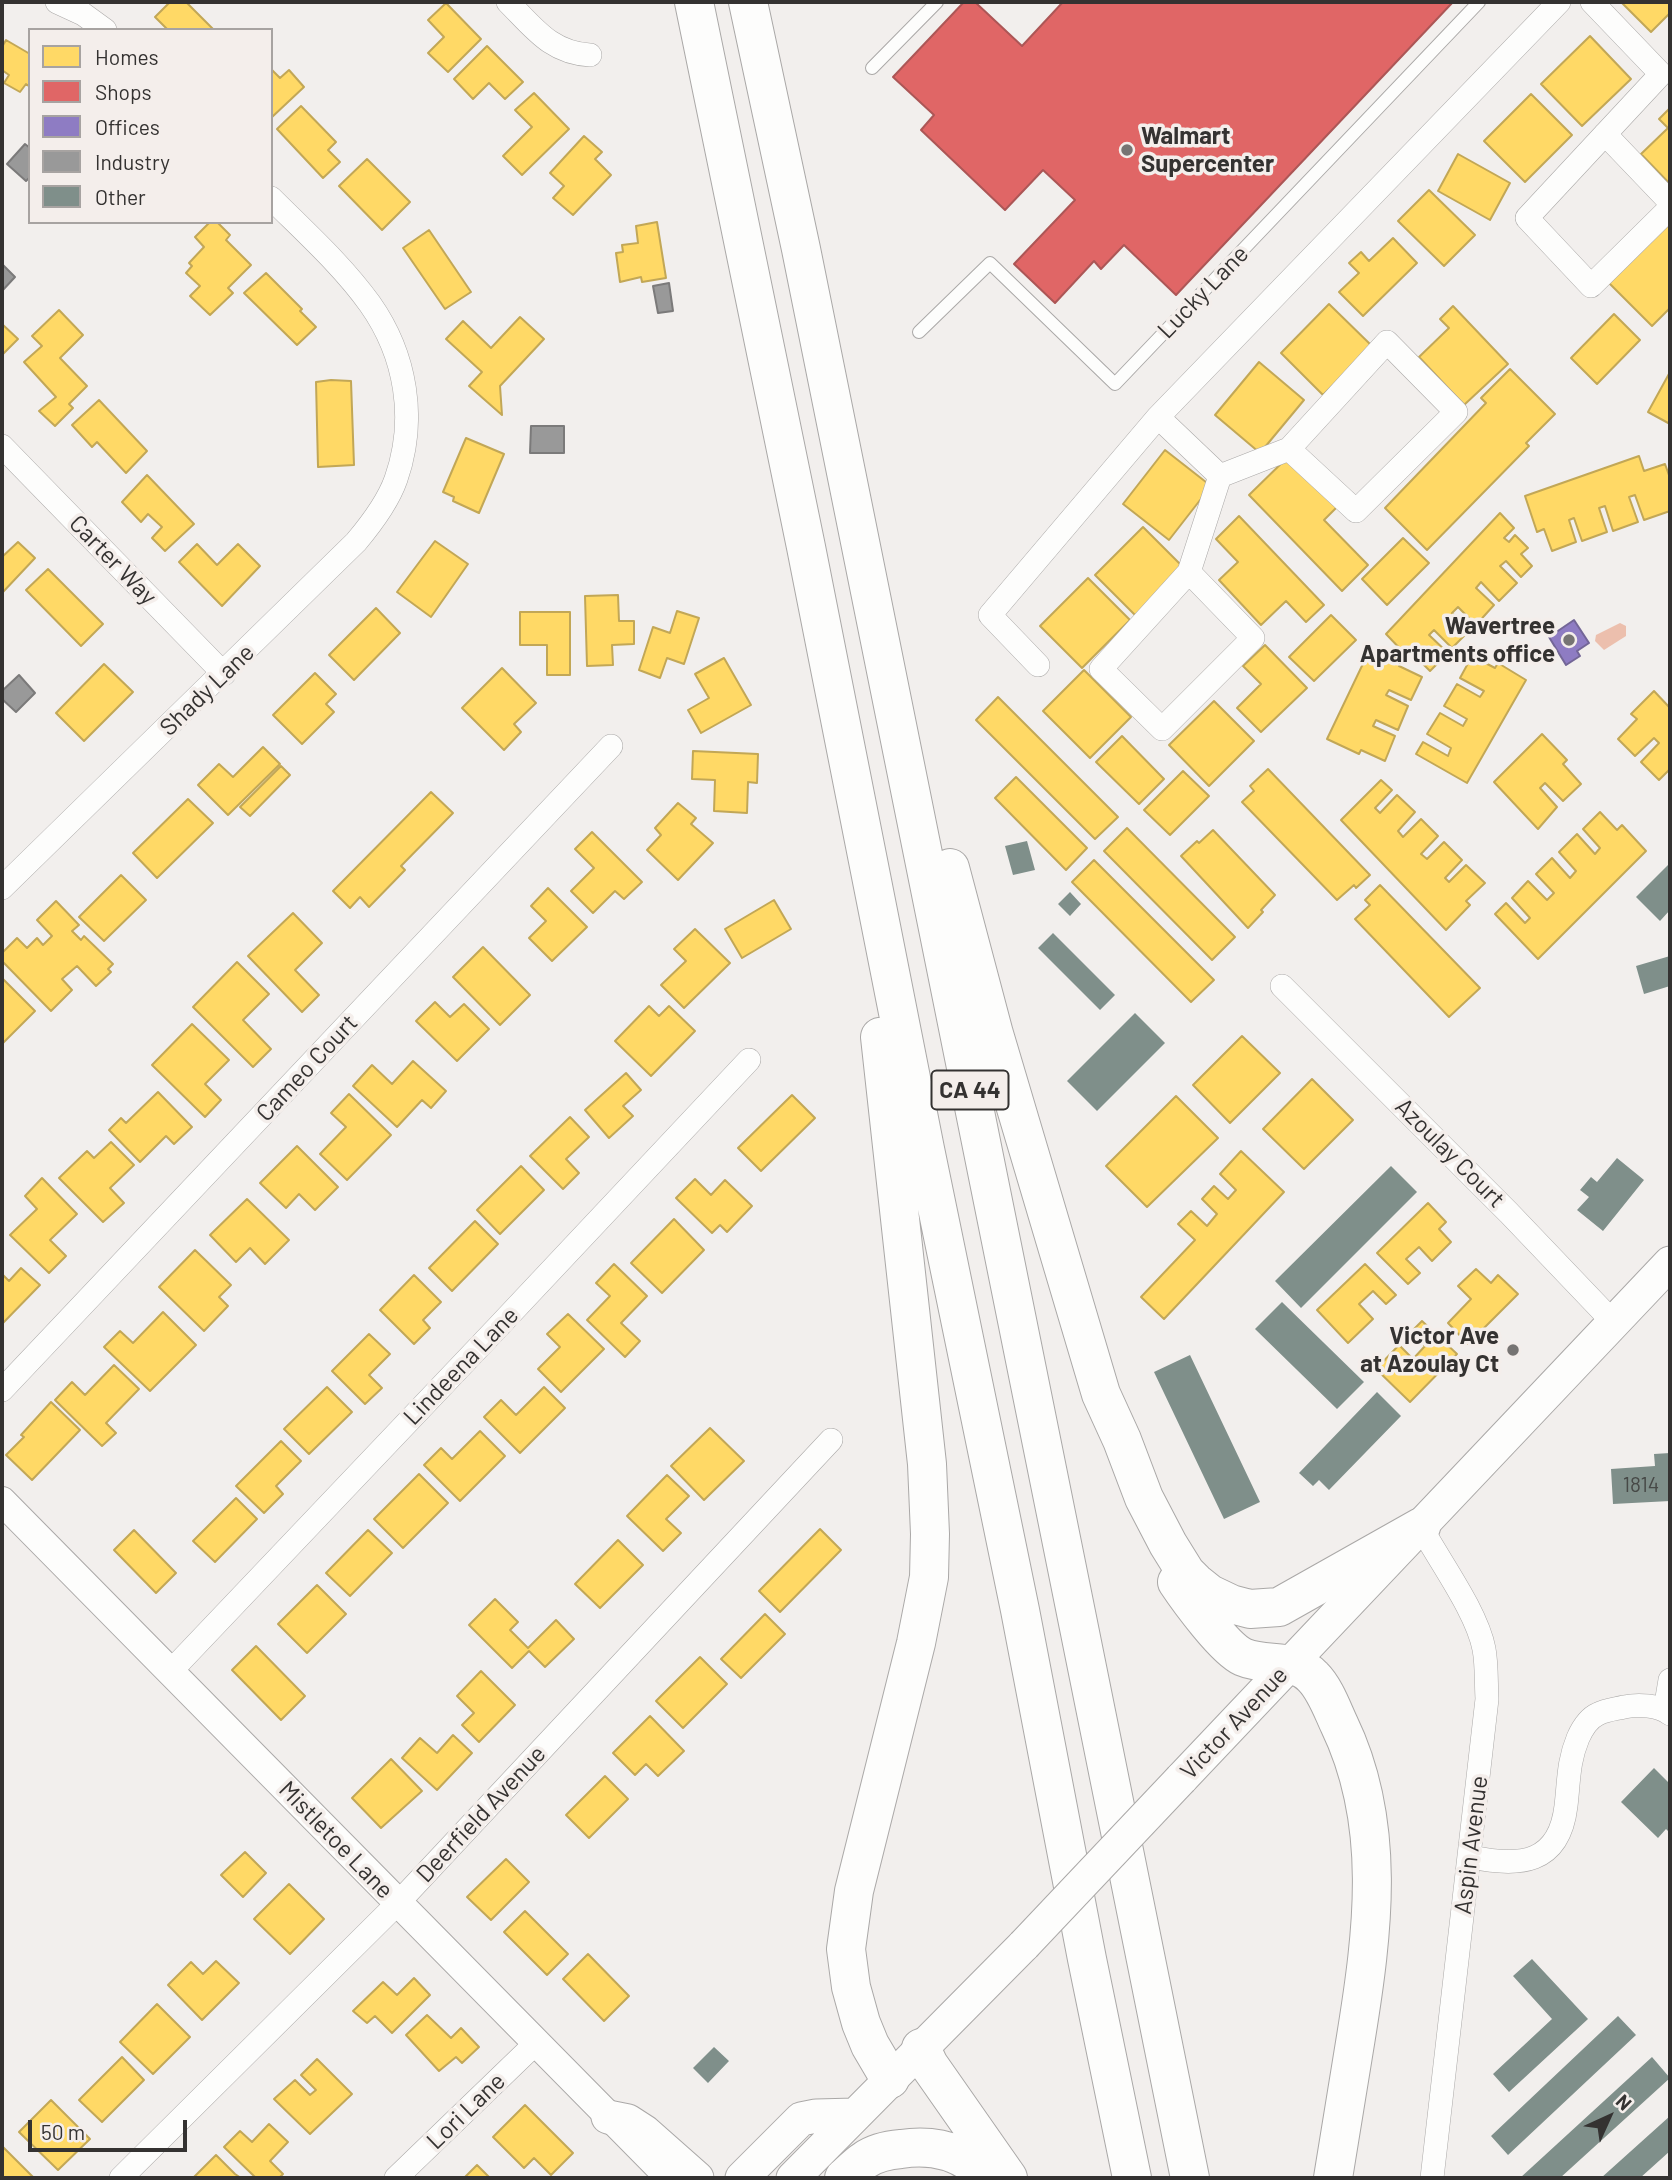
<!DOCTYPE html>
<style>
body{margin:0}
#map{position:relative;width:1672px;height:2180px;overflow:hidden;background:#f2efed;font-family:Barlow,sans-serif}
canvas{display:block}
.frame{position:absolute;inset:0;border:4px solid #343231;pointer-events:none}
.legend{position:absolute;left:28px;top:28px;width:245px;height:196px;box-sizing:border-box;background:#f4eeeb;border:2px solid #a7a3a1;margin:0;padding:9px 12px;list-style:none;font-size:21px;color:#343231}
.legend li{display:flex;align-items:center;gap:14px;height:35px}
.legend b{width:35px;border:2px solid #a7a3a1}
.north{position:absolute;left:1574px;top:2082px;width:70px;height:70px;-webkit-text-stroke:5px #f4eeeb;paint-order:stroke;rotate:45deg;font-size:19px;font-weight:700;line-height:28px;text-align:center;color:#343231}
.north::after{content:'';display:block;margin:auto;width:24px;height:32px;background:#343231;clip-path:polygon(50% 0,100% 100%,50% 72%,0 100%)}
.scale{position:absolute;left:28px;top:2120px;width:159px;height:32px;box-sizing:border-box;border:4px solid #343231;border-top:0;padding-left:9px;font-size:21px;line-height:24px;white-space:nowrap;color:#343231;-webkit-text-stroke:5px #f4eeeb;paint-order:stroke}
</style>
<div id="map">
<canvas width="1672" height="2180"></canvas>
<div class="frame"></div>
<ul class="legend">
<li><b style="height:19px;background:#ffd966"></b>Homes</li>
<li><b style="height:19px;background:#e06666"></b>Shops</li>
<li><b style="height:19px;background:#8e7cc3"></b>Offices</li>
<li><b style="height:19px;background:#999"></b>Industry</li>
<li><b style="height:19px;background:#7f8f8a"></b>Other</li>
</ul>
<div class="north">N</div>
<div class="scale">50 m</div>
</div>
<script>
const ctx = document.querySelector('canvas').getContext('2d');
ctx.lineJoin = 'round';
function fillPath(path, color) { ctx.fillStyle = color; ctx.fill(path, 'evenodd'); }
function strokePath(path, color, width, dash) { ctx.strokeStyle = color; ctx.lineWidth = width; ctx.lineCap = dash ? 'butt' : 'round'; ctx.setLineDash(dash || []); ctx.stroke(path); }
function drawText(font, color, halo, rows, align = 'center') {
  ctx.font = font + ' Barlow,sans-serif'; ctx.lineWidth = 7; ctx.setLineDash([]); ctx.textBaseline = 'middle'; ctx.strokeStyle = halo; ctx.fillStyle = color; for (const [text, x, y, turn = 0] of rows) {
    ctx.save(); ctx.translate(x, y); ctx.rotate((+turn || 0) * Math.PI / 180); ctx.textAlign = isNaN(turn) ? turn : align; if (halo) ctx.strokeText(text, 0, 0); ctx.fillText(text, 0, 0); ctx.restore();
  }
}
const water = new Path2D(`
 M1620 623 1626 626V636L1604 650 1595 641 1596 635Z`);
const homes = new Path2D(`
 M170 2H186L214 30H168L155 17Z
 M1621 2H1670V13L1651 32Z
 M446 3 481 39 448 72 428 53 444 37 428 20Z
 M1590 36 1631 79 1582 126 1541 84Z
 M6 40 30 54V87L26 84 20 92 4 83 9 75 2 70V47Z
 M487 46 523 82 505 99 489 83 473 99 454 79Z
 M271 69 280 78 289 70 304 87 271 118Z
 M534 93 569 129 522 175 503 156 532 127 515 110Z
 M1531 94 1572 135 1525 182 1484 141Z
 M301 106 336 142 328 150 340 162 323 178 277 129Z
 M1670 108V184L1641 154 1668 128 1659 119Z
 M584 136 602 152 595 159 611 175 573 215 553 198 564 186 550 173Z
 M1458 154 1510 183 1490 220 1438 191Z
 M367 159 410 202 382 230 339 186Z
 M1429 190 1475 235 1444 266 1398 221Z
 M210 222H217L230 235 226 240 251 265 228 288 233 293 210 315 190 296 200 286 186 273 192 266 189 263 204 247 195 237Z
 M657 222 666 278 642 282 641 277 620 282 616 253 623 252 622 245 638 243 636 226Z
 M1670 223V308L1652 326 1609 283Z
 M429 230 471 292 445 309 403 248Z
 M1393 238 1417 263 1363 316 1339 292 1359 273 1349 263 1361 252 1369 261Z
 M266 273 302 309 300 311 316 327 297 345 244 293Z
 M1329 304 1372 346 1323 395 1281 353Z
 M1453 306 1508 364 1464 405 1419 357 1449 328 1440 319Z
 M59 310 83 335 60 358 87 386 69 404 73 408 55 426 39 411 56 397 24 362 42 346 32 336Z
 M1614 314 1640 340 1597 384 1571 358Z
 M520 317 544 339 500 386 502 415 469 386 482 372 446 339 463 321 491 348Z
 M2 324 18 339 2 355Z
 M1259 362 1304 400 1260 453 1215 415Z
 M1510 369 1555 414 1526 443 1529 446 1427 550 1385 508 1486 403 1481 398Z
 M1670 372V424L1648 412Z
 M331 380 351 381 354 465 318 467 316 382Z
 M99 400 147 451 126 473 97 442 92 447 72 425Z
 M466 438 504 454 479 513 453 501 454 497 443 492Z
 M1165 450 1211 486 1169 540 1123 504Z
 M1291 454 1340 504 1324 520 1368 565 1342 591 1249 495Z
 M1639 456 1644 471 1665 464 1670 478V511L1644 520 1635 495 1629 497 1638 522 1613 531 1605 506 1599 508 1607 532 1582 541 1574 518 1569 520 1576 542 1552 551 1544 529 1537 532 1525 496Z
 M147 475 194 524 165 551 152 538 162 527 148 514 141 522 122 502Z
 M1500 513 1514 528 1504 538 1509 542 1515 535 1528 548 1521 554 1532 566 1521 577 1506 561 1500 566 1517 583 1499 601 1481 582 1476 588 1494 605 1476 625 1458 607 1452 613 1470 630 1452 648 1434 630 1429 635 1448 653 1430 671 1411 652 1407 656 1386 634Z
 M1239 516 1324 605 1306 622 1286 601 1261 625 1219 580 1238 562 1216 539Z
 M1143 527 1185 569 1137 617 1095 575Z
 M1403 538 1429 563 1387 605 1362 579Z
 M435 541 468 564 431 617 397 592Z
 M18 542 35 558 3 592 2 557Z
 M197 544 217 565 238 544 260 566 222 606 179 562Z
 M48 569 103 624 81 646 26 590Z
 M1088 578 1130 620 1082 668 1040 626Z
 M618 595 619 621H634V644L612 645 613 665 587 666 585 596Z
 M376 608 400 633 354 680 329 655Z
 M677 611 699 618 684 664 667 658 660 678 639 670 653 627 670 633Z
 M520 612H570V675H547V645H520Z
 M1331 615 1356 640 1314 681 1289 657Z
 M1265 645 1307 688 1261 732 1237 708 1261 684 1243 666Z
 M1371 647 1401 661 1399 666 1422 677 1411 700 1389 690 1386 695 1408 706 1398 730 1376 720 1373 726 1395 736 1385 761 1361 750 1359 754 1327 739Z
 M1472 656 1495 668 1498 663 1526 680 1467 783 1416 754 1423 742 1448 756 1451 748 1427 734 1440 713 1463 726 1467 719 1444 706 1457 684 1480 697 1484 691 1460 678Z
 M724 658 751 705 701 733 688 710 709 698 695 674Z
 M104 664 133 692 84 741 56 713Z
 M502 668 536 703 514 724 521 732 504 750 462 708Z
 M1084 670 1131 717 1090 758 1043 711Z
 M315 673 336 694 326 704 334 712 302 744 273 715Z
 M1654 691 1670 708V769L1659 780 1641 762 1659 743 1654 738 1635 756 1618 739 1637 719 1631 714Z
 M998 697 1118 817 1095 839 976 720Z
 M1214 701 1254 741 1209 786 1169 745Z
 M1542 734 1567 760 1563 764 1581 784 1563 801 1545 783 1540 788 1557 807 1538 829 1494 782Z
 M1122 736 1164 779 1139 804 1096 762Z
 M263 747 280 764 228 815 198 785 219 764 233 777Z
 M693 751 758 754 757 783 748 782 747 813 714 811 715 780 692 779Z
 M281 766 290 775 250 816 240 807Z
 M1268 769 1370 875 1356 888 1354 885 1337 900 1242 802 1254 791 1250 786Z
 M1183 771 1209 796 1170 835 1144 810Z
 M1016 777 1087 848 1066 870 995 798Z
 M1381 780 1392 790 1375 808 1380 813 1397 795 1415 812 1398 831 1403 837 1421 819 1438 836 1421 854 1427 859 1444 842 1462 860 1445 878 1449 882 1466 865 1485 883 1466 901 1470 905 1446 930 1341 820Z
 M431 792 453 813 401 866 405 870 369 907 360 897 350 908 333 891Z
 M188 799 213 823 157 878 133 853Z
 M678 803 696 818 691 824 713 843 678 880 647 850 661 835 655 828Z
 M1600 812 1617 830 1622 825 1646 851 1538 959 1495 914 1506 903 1525 923 1530 918 1512 898 1528 881 1547 900 1554 893 1536 874 1552 858 1570 878 1576 871 1559 852 1577 834 1595 854 1600 848 1583 829Z
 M1127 828 1235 937 1212 960 1104 851Z
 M1213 830 1275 895 1261 910 1263 912 1248 928 1181 856 1197 841 1199 843Z
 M592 832 642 882 624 899 615 891 593 913 571 891 594 868 575 849Z
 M1094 860 1214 980 1191 1002 1072 882Z
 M121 875 146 900 104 941 79 917Z
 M1380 885 1480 988 1449 1017 1355 919 1370 905 1365 900Z
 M548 888 587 927 552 961 529 938 546 921 531 906Z
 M774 900 791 929 742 958 725 929Z
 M56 901 79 925 72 931 81 940 84 936 113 964 108 969 111 972 96 986 77 966 62 979 72 990 51 1011 2 961V953L17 938 27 948 37 938 43 945 52 936 37 920Z
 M293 913 322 943 295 970 319 995 302 1012 248 956Z
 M695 929 730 963 684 1008 661 985 686 961 674 949Z
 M483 947 530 995 500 1025 453 977Z
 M237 962 269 994 243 1020 271 1049 253 1067 193 1007Z
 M2 978 35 1011 2 1044Z
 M435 1002 450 1017 464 1004 489 1029 457 1061 416 1021Z
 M649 1006 659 1016 669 1006 695 1031 651 1076 615 1041Z
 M192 1024 229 1060 205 1084 221 1100 205 1117 152 1065Z
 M1242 1036 1280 1073 1230 1123 1193 1085Z
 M413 1061 446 1091 431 1108 422 1100 397 1127 353 1086 372 1065 392 1084Z
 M626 1073 641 1090 623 1106 633 1116 609 1138 585 1110Z
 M1312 1079 1353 1120 1304 1169 1263 1129Z
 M158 1092 192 1127 174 1144 166 1136 140 1162 109 1130 121 1118 126 1123Z
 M349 1094 391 1135 347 1180 320 1154 346 1127 331 1113Z
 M792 1095 815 1118 761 1171 738 1148Z
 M1176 1096 1218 1138 1147 1207 1106 1166Z
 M570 1117 589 1137 566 1159 579 1173 563 1189 530 1156Z
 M111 1142 134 1165 110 1188 124 1203 103 1222 59 1178 87 1151 94 1158Z
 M297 1146 338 1187 315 1210 299 1194 286 1208 260 1183Z
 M1241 1151 1284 1192 1164 1319 1141 1297 1195 1240 1178 1224 1191 1211 1207 1226 1217 1214 1202 1199 1214 1186 1228 1199 1236 1190 1220 1174Z
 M521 1166 544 1190 500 1234 477 1210Z
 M42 1178 77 1214 50 1240 66 1256 49 1273 10 1235 37 1209 25 1196Z
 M695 1179 711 1195 725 1180 752 1206 727 1232 720 1225 712 1233 676 1198Z
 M247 1199 289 1240 265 1264 250 1248 236 1262 210 1235Z
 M1428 1203 1446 1222 1439 1229 1451 1242 1432 1261 1419 1247 1406 1259 1420 1273 1408 1284 1377 1253Z
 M674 1219 704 1250 662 1293 631 1263Z
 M475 1221 498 1244 452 1291 429 1268Z
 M195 1250 231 1285 219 1297 228 1306 204 1331 159 1287Z
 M614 1264 647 1296 621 1323 640 1341 625 1357 587 1320 610 1296 596 1283Z
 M1365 1264 1396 1295 1386 1304 1373 1291 1359 1304 1373 1319 1348 1343 1317 1310Z
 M21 1268 40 1285 3 1323 2 1274 9 1281Z
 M1476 1269 1491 1283 1498 1275 1518 1294 1468 1344 1448 1323 1471 1299 1458 1286Z
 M414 1275 441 1302 423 1320 430 1328 414 1344 380 1310Z
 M163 1312 196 1345 150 1391 104 1347 120 1331 133 1343Z
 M568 1314 604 1349 561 1392 538 1369 560 1347 547 1334Z
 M1422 1321 1457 1354 1410 1402 1376 1369 1399 1345 1413 1359 1425 1346 1411 1332Z
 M369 1334 390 1354 369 1375 382 1388 365 1404 332 1371Z
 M114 1365 139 1389 106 1423 116 1433 102 1446 55 1400 72 1382 85 1395Z
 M327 1387 352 1412 309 1454 284 1429Z
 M544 1387 565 1408 520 1453 484 1417 501 1400 516 1415Z
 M51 1402 80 1430 32 1480 6 1455 24 1437 21 1435Z
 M710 1428 744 1461 704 1500 671 1466Z
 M480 1431 505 1456 460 1501 424 1465 441 1448 452 1459Z
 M281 1441 301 1461 276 1486 283 1494 264 1513 236 1486Z
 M419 1474 448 1503 403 1548 374 1519Z
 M667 1475 689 1496 666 1519 681 1533 663 1551 627 1516Z
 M236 1498 257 1519 215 1562 193 1541Z
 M820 1529 841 1550 780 1612 759 1591Z
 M134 1530 176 1573 156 1593 114 1550Z
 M368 1530 392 1553 350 1596 326 1573Z
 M618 1540 643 1565 600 1608 575 1584Z
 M317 1585 346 1614 307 1653 278 1624Z
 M495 1599 518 1622 510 1630 528 1648 556 1620 574 1639 545 1667 529 1651 512 1668 469 1625Z
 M765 1614 785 1634 741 1678 721 1659Z
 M256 1646 305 1696 281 1720 232 1670Z
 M700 1657 727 1684 683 1728 656 1701Z
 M481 1671 515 1705 479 1742 462 1725 474 1713 457 1696Z
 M650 1716 684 1751 658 1776 646 1764 635 1775 613 1753Z
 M453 1735 472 1753 437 1790 402 1758 420 1738 437 1753Z
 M391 1759 422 1791 381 1828 352 1798Z
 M605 1776 628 1799 589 1838 566 1815Z
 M245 1852 266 1873 243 1897 221 1875Z
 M506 1859 529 1882 491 1920 467 1897Z
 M289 1884 324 1919 290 1954 254 1919Z
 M525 1911 568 1954 547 1975 504 1932Z
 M588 1954 629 1996 604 2021 563 1979Z
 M216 1961 239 1983 202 2020 168 1985 191 1962 203 1974Z
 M414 1978 430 1995 392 2033 375 2016 367 2023 353 2011 383 1982 397 1995Z
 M157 2004 190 2037 153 2074 120 2042Z
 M427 2015 451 2038 461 2028 479 2047 462 2063 456 2057 439 2071 406 2035Z
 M122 2057 144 2080 102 2122 79 2100Z
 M317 2059 352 2094 310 2134 274 2099 295 2080 310 2095 316 2090 301 2075Z
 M51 2100 90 2139 58 2170 19 2132Z
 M525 2105 573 2153 551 2175 534 2158 524 2168 493 2137Z
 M269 2124 288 2142 270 2161 283 2174 279 2178H256L224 2147 240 2131 252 2142Z
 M3 2147 34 2178H2Z
 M216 2155 235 2174 241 2178H193Z
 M477 2165 490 2178H464Z`);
const shops = new Path2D(`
 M964 2H975L1022 46 1063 2H1453L1176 295 1124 245 1101 269 1094 261 1055 303 1014 264 1075 200 1043 170 1005 210 921 130 934 115 893 77Z`);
const offices = new Path2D(`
 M1574 620 1589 643 1577 651 1580 656 1566 665 1549 637Z`);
const industry = new Path2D(`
 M25 144 30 148V177L26 181 7 164Z
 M2 264 15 277 2 291Z
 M669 283 673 311 658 313 653 286Z
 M531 426H564V453H530Z
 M19 675 35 693 16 712 2 699V691Z`);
const building = new Path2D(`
 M1027 841 1035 870 1013 875 1005 846Z
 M1670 863V910L1660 921 1636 897Z
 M1070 892 1081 904 1070 916 1058 904Z
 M1053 933 1115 995 1100 1010 1038 948Z
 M1670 956V986L1644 994 1636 966Z
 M1135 1013 1165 1043 1097 1111 1067 1081Z
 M1617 1158 1644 1180 1603 1231 1577 1210 1589 1197 1580 1190 1591 1177 1597 1182Z
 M1391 1166 1417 1192 1301 1308 1275 1281Z
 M1282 1302 1364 1382 1337 1409 1255 1329Z
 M1190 1355 1260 1502 1224 1519 1154 1372Z
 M1377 1392 1401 1416 1329 1490 1319 1480 1313 1486 1299 1473Z
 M1670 1453V1501L1613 1504 1611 1469 1655 1466 1654 1454Z
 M1654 1768 1670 1784V1833L1666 1829 1658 1838 1621 1802Z
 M1532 1959 1588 2019 1509 2092 1493 2074 1552 2019 1513 1976Z
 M1618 2016 1636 2035 1508 2155 1491 2136Z
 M714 2047 729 2061 708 2083 693 2068Z
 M1652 2057 1670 2078 1560 2178H1520Z
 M1670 2116V2151L1640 2178H1601Z`);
const service = new Path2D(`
 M872 68 937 2
 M919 332 990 263 1115 384 1479 2`);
const minor = new Path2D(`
 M57 2 83 14 105 30
 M508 2C534 28 551 53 590 55
 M1592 2 1661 74 1527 218 1591 286 1670 208
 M1605 134 1670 202
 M2 446 224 674
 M1289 449 1356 511 1456 412 1387 342 1289 449 1220 476 1158 417 1559 2
 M1189 572 1101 669 1162 729 1253 638 1189 572 1220 476
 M1038 665 990 615 1158 417
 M2 888 356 542C372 523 388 502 396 479 417 419 406 355 370 304 342 265 305 232 271 198
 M1282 986 1509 1213 1614 1323
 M2 1390 611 746
 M1421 1527C1440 1562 1477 1612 1484 1649 1487 1665 1486 1683 1487 1699L1432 2178
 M171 1671 497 1328 749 1060
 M1665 1710 1670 1680
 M1471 1857C1519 1867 1559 1865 1566 1806 1569 1781 1568 1762 1578 1738 1582 1729 1589 1718 1598 1714 1606 1710 1616 1709 1624 1707 1638 1704 1659 1705 1670 1714
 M121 2178 398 1903 831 1440
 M396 2178 536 2043`);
const tertiary = new Path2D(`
 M2 1501 670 2178`);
const secondary = new Path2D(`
 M1181 1779 1670 1263
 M608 2117 628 2121 645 2132 697 2178
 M742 2178 801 2119 816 2116 855 2115
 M793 2178 1024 1945`);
const motorway = new Path2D(`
 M694 2 806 547 925 1149 1020 1610 1087 1959 1132 2178
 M748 2 801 249 1190 2178
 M950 868 994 1034 1101 1394 1122 1440 1144 1498 1168 1544 1186 1573 1195 1582 1210 1594 1231 1604 1250 1609 1279 1607 1421 1527
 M880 1037 927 1464 930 1534 929 1577 916 1643 854 1891 846 1949 851 1987 861 2023 870 2045 890 2079
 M1177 1582C1189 1600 1225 1649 1243 1657 1266 1667 1295 1657 1313 1677 1325 1689 1332 1709 1339 1724 1387 1823 1373 1932 1356 2037 1348 2084 1341 2131 1333 2178
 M921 2048 929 2065 1008 2178
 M844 2178C851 2172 857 2165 865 2160 875 2153 889 2150 901 2149 935 2144 965 2152 988 2178`);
const secondaryBridge = new Path2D(`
 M1024 1945 1181 1779`);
const markers = [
 [1127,150,7,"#767473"],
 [1569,640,7,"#767473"],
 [1513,1350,7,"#767473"]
];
const numberNames = [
 ["1814",1641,1485]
];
const shields = [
 [970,1090,77]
];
const shieldNames = [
 ["CA 44",970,1090]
];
const poiNames = [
 ["Walmart",1141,136,"left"],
 ["Supercenter",1141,164,"left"],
 ["Wavertree",1555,626],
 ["Apartments office",1555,654],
 ["Victor Ave",1499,1336],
 ["at Azoulay Ct",1499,1364]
];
const streetNames = [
 ["Lucky Lane",1203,292,-46],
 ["Carter Way",113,560,46],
 ["Shady Lane",207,690,-44],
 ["Cameo Court",307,1068,-47],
 ["Azoulay Court",1450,1153,45],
 ["Lindeena Lane",461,1366,-46],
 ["Victor Avenue",1234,1723,-47],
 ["Deerfield Avenue",481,1814,-47],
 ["Mistletoe Lane",336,1840,46],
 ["Aspin Avenue",1471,1845,-83],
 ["Lori Lane",466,2111,-44]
];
fillPath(water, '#ecbfad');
fillPath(homes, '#ffd966');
strokePath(homes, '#c2a756', 2);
fillPath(shops, '#e06666');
strokePath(shops, '#ac5656', 2);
fillPath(offices, '#8e7cc3');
strokePath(offices, '#736697', 2);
fillPath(industry, '#999');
strokePath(industry, '#7b7a7a', 2);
fillPath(building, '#7f8f8a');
strokePath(service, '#aaa8a7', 14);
strokePath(minor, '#aaa8a7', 24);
strokePath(tertiary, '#aaa8a7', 30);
strokePath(secondary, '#aaa8a7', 35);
strokePath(motorway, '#aaa8a7', 40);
strokePath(service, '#fdfdfc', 12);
strokePath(minor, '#fdfdfc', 23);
strokePath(tertiary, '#fdfdfc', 28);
strokePath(secondary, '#fdfdfc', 33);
strokePath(motorway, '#fdfdfc', 38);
strokePath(secondaryBridge, '#aaa8a7', 35, []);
strokePath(secondaryBridge, '#fdfdfc', 33);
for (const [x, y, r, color] of markers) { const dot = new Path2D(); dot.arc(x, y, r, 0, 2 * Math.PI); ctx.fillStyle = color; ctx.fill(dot); strokePath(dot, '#f4eeeb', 2.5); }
drawText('21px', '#474947', null, numberNames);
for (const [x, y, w] of shields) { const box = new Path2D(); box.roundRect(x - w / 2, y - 19.5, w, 39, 5); ctx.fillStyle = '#f4eeeb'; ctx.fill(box); strokePath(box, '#343231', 2); }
drawText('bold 23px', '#343231', null, shieldNames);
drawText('bold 24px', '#343231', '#f4eeeb', poiNames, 'right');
drawText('24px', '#343231', '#f4eeeb', streetNames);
</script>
